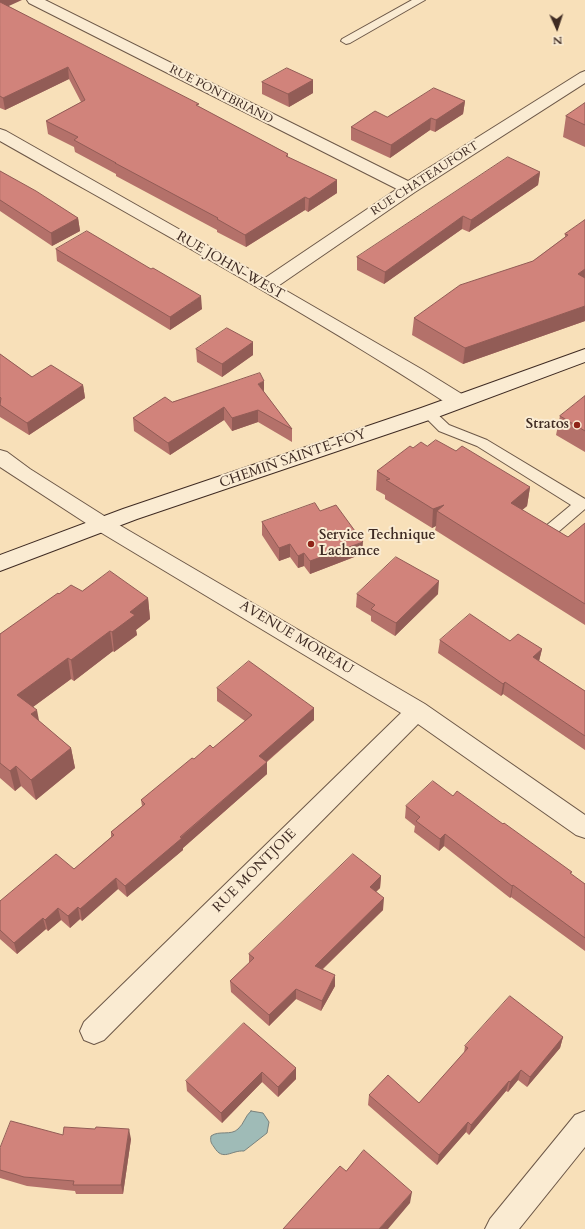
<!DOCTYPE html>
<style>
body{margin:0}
#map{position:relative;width:585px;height:1229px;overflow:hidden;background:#f8e0b9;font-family:Cardo,serif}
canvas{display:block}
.north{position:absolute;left:537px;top:8px;width:40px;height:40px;-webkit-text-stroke:3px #faebd2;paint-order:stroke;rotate:177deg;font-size:11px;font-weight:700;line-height:16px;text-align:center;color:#3f2b23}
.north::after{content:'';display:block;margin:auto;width:14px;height:18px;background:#3f2b23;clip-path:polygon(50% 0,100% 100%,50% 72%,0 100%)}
</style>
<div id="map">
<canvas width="585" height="1229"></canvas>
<div class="north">N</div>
</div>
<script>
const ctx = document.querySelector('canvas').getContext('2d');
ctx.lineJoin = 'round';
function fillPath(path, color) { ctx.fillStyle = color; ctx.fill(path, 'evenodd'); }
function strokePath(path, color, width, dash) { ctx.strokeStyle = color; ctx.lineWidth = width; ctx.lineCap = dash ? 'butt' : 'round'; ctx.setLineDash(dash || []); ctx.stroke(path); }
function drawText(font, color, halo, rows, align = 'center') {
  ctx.font = font + ' Cardo,serif'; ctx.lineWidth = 4; ctx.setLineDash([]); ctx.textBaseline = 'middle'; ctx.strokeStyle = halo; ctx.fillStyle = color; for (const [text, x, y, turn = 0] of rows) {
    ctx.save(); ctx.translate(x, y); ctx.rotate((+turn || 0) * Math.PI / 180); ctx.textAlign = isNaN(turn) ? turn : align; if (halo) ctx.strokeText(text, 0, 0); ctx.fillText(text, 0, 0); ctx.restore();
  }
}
const water = new Path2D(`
 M251 1111 263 1113 269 1122 267 1133 244 1151C231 1150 223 1162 214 1147 211 1143 210 1141 211 1136 219 1130 231 1136 238 1129 244 1124 245 1116 251 1111Z`);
const service = new Path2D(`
 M412 0H425L350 43 346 44 341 41 342 39Z
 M428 408 433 410 449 425 487 440 585 499V509L557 533 552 534 547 533 544 529 547 525 571 505 477 446 439 431 421 413 423 410Z`);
const minor = new Path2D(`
 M27 0H45L408 181 580 73 585 71V83L415 192 278 286 423 370 465 396 468 401 465 406 458 407 451 406C305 311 151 227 0 141V129L6 131 265 278 397 189 29 3Z
 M0 450 7 452 30 469 109 519 425 704 585 815V838L576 835 418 724 104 1040 94 1044 84 1040 80 1031 84 1022 401 713 95 529 0 467Z
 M585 1111V1147L519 1229H485L490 1219 575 1115Z`);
const secondary = new Path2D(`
 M585 349V362L435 418 137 519 0 571V555L123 509 421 408Z`);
const wall = new Path2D(`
 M0 0 8 6 199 107 288 154V157L337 180V193L308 212 305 210 246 247 217 232V230L116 176V174L75 152 74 147 48 134 46 121 81 102 69 79 5 110 0 108Z
 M313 80V93L289 107 262 94V82Z
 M465 101 463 114 435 132 430 130 390 158 351 140V127L387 117Z
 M585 103V147L563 137 566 116Z
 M0 171 78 218 80 231 52 246 0 211Z
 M540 172 538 185 469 232 462 229 384 284 357 270V257Z
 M585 220V321L463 364 412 335 414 318 533 261 565 237V234Z
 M56 249 202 309 170 330 57 261Z
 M253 342V355L222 377 197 362 196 349Z
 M0 354 32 377 83 385 85 398 29 435 0 417Z
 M264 392 292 429V442L258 422 232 431 224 420 170 455 134 431 133 418 172 402Z
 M585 396V452L556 435 560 416Z
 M427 446 456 451 530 487 527 506 522 510 568 537 585 523V625L435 530 436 526 432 528 385 499V495L376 490 377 471 413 448Z
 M320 511 362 554 310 574 304 566 298 568 290 557 279 561 262 535V522Z
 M82 591 148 598 150 619 136 630 137 635 114 652 113 651 74 681 71 679 33 707 39 721 71 748 75 768 36 800 21 786 15 791 0 778V634L59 594Z
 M357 594H438L395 636 371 621V616L356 607Z
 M440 640 510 641 542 649 539 661 585 691V750L503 694 501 696 438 653Z
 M217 688 314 708V720L267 762V774L183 848V850L127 897 118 889 82 921 80 919 70 928 61 920 48 931 46 929 17 954 0 939V901L74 869 111 837V832L142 806 141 800 194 759 213 748 245 721 217 701Z
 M453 796 585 884V951L511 897 510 898 444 846 439 851 414 832 415 826 405 818 406 806Z
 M381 876 380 888 376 892 383 910 322 970 335 986 321 1011 296 999 269 1026 231 992 230 981 249 963V954Z
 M563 1037 560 1048 527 1087 518 1080 508 1092 506 1091 469 1135 466 1132 437 1165 368 1105 369 1095 419 1103 464 1053 465 1046Z
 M296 1068V1079L278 1097 262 1082 222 1123 187 1091 186 1081Z
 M131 1139 123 1194H76L75 1191 27 1186 0 1178V1148Z`);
const shadedWall = new Path2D(`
 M0 0H22L0 10Z
 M68 67 69 79 5 110 3 98Z
 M313 80V93L289 107 288 94Z
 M465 101 463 114 435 132 436 120Z
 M431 118 430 130 390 158 391 145Z
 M540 172 538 185 469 232 471 220Z
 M337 180V193L308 212 309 199Z
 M305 197V210L246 247 245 235Z
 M463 216 462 229 384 284 385 272Z
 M78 218 80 231 52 246 51 233Z
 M585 269V283L578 274Z
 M201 296 202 309 170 330V317Z
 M585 306V321L463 364 465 348Z
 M253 342V355L222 377V364Z
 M264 381V393L258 384Z
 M83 385 85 398 29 435 27 423Z
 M224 407V420L170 455 168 443Z
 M258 410V422L232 431V418Z
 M530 487 527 506 508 522 511 503Z
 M444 505 437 511 436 526 432 528 433 509Z
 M363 542 362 554 310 574V561Z
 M290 544V557L279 561V548Z
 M304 553V566L298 568V556Z
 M439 581 438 594 395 636 396 623Z
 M148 598 150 619 136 630 137 635 114 652 112 632 130 612Z
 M110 631 113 651 74 681 71 660Z
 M542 649 539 661 533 657Z
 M68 658 71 679 22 715 17 695Z
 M505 682 503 694 501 696 503 684Z
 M314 708V720L259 768V756Z
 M37 710 41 731 31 714Z
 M71 748 75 768 36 800 31 780Z
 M267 762V774L183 848V850L127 897 125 886Z
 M16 766 21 786 15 791 10 771Z
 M445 834 444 846 439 851 440 839Z
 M381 876 380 888 369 898 370 887Z
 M116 878 118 889 82 921 80 909Z
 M513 885 511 897 510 898 512 886Z
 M384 898 383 910 314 977 315 966Z
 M78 907 80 919 70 928 68 916Z
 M58 908 61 920 48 931 45 920Z
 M43 918 46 929 17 954 14 943Z
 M335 975V986L321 1011 322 1001Z
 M296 989V999L269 1026V1015Z
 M563 1037 560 1048 527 1087 530 1077Z
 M296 1068V1079L278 1097V1087Z
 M521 1070 518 1080 508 1092 510 1082Z
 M262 1072V1082L222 1123 221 1113Z
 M509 1081 506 1091 469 1135 471 1125Z
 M468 1122 466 1132 437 1165 439 1155Z
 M129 1129 131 1139 123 1194 121 1185Z
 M412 1192 410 1203 388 1229H379Z`);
const building = new Path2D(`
 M0 2 199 104 196 105 288 154 286 156 337 180 309 199 305 197 245 235 217 219 218 218 115 163H116L74 140 78 137 46 121 85 100 68 67 3 98 0 96Z
 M287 68 313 80 288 94 262 82Z
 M434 88 465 101 436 120 431 118 391 145 351 127 375 111 387 117Z
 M585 103V125L566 116Z
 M508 157 540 172 471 220 463 216 385 272 357 257Z
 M0 171 36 191 78 218 51 233 0 200Z
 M585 220V269L578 274 585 278V306L465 348 414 318 460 285 533 261 568 235 565 234Z
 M87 231 151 269 153 268 201 296 170 317 56 249Z
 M227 328 253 342 222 364 196 349Z
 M0 354 32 377 51 365 83 385 27 423 0 405 1 398 0 397Z
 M260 373 264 381 258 384 292 429 258 410 232 418 224 407 168 443 133 418 165 397 172 402Z
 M585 396V431L560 416Z
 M436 440 456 451 462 446 530 487 511 503 568 537 585 523V604L437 511 444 505 433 509 386 480 390 479 377 471 410 446 413 448 421 442 427 446Z
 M315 503 320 511 336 505 363 542 310 561 304 553 298 556 290 544 279 548 262 522Z
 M396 557 439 581 396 623 371 609 375 605 357 594Z
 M110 571 148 598 130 612 135 615 112 632 110 631 71 660 68 658 17 695 37 710 31 714 71 748 31 780 16 766 10 771 0 763V634L58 593 59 594 71 585 82 591Z
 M470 614 510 641 518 634 542 649 533 657 585 691V736L505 682 503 684 440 640Z
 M249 661 314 708 259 756 267 762 180 837 182 838 125 886 116 878 80 909 78 907 68 916 58 908 45 920 43 918 14 943 0 930V901L56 854 74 869 114 835 111 832 145 804 141 800 192 758 194 759 210 745 213 748 252 715 217 688Z
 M433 781 453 796 457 791 503 824 504 823 572 872 570 873 585 884V938L513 885 512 886 445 834 440 839 416 821 420 817 406 806Z
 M353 854 381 876 370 887 384 898 315 966 335 975 322 1001 296 989 269 1015 230 981 254 958 249 954Z
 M510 996 563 1037 530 1077 521 1070 510 1082 509 1081 471 1125 468 1122 439 1155 369 1095 388 1075 419 1103 468 1048 465 1046Z
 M244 1023 296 1068 278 1087 262 1072 221 1113 186 1081Z
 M11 1121 63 1135 64 1127 95 1129 96 1127 129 1129 121 1185H73L74 1181 24 1177 0 1170V1148Z
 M364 1150 412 1192 379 1229H283L340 1166 346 1171Z`);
const markers = [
 [577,425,4,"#8f2418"],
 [311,544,4,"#8f2418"]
];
const farStreetnames = [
 ["RUE PONTBRIAND",221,95,27],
 ["RUE CHATEAUFORT",425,179,-33]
];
const streetNames = [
 ["RUE JOHN-WEST",230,266,30],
 ["CHEMIN SAINTE-FOY",293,459,-19],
 ["AVENUE MOREAU",296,638,31],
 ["RUE MONTJOIE",255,871,-45]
];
const poiNames = [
 ["Stratos",569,425],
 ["Service Technique",319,536,"left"],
 ["Lachance",319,552,"left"]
];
fillPath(water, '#9fbbb7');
strokePath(water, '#79817c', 1);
strokePath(service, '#6d5848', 2);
strokePath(minor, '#6d5848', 2);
strokePath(secondary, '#3f2b23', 2);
fillPath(service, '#faebd2');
fillPath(minor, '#faebd2');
fillPath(secondary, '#faebd2');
fillPath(wall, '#b4716a');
fillPath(shadedWall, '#925c56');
fillPath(building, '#d1837b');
strokePath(building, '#925c56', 1);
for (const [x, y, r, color] of markers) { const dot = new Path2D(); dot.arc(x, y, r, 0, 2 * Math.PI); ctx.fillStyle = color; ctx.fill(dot); strokePath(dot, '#faebd2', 1.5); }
drawText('12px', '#3f2b23', '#faebd2', farStreetnames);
drawText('14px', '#3f2b23', '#faebd2', streetNames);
drawText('bold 14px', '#3f2b23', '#faebd2', poiNames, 'right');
</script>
